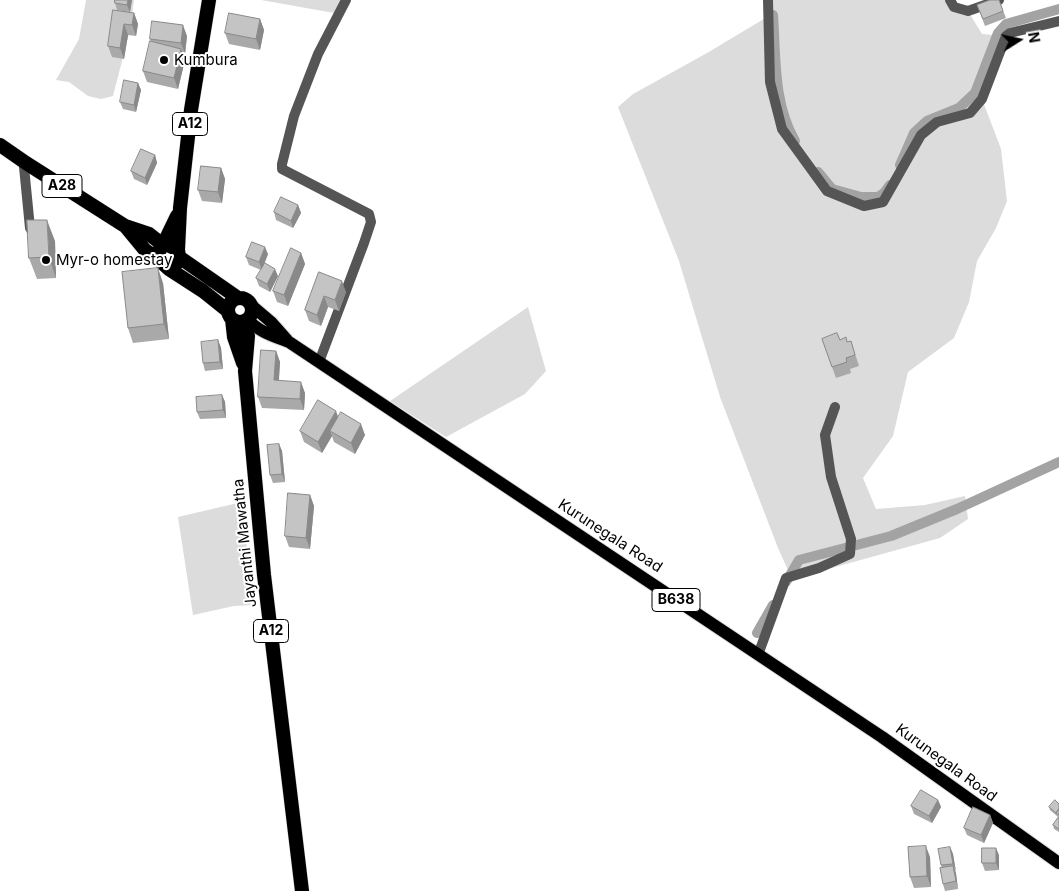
<!DOCTYPE html>
<style>
body{margin:0}
#map{position:relative;width:1059px;height:891px;overflow:hidden;background:#fff;font-family:Inter,sans-serif}
canvas{display:block}
.north{position:absolute;left:994px;top:15px;width:50px;height:50px;-webkit-text-stroke:4px #fff;paint-order:stroke;rotate:80deg;font-size:14px;font-weight:700;line-height:20px;text-align:center;color:#000}
.north::after{content:'';display:block;margin:auto;width:18px;height:22px;background:#000;clip-path:polygon(50% 0,100% 100%,50% 72%,0 100%)}
</style>
<div id="map">
<canvas width="1059" height="891"></canvas>
<div class="north">N</div>
</div>
<script>
const ctx = document.querySelector('canvas').getContext('2d');
ctx.lineJoin = 'round';
function fillPath(path, color) { ctx.fillStyle = color; ctx.fill(path, 'evenodd'); }
function strokePath(path, color, width, dash) { ctx.strokeStyle = color; ctx.lineWidth = width; ctx.lineCap = dash ? 'butt' : 'round'; ctx.setLineDash(dash || []); ctx.stroke(path); }
function drawText(font, color, halo, rows, align = 'center') {
  ctx.font = font + ' Inter,sans-serif'; ctx.lineWidth = 4; ctx.setLineDash([]); ctx.textBaseline = 'middle'; ctx.strokeStyle = halo; ctx.fillStyle = color; for (const [text, x, y, turn = 0] of rows) {
    ctx.save(); ctx.translate(x, y); ctx.rotate((+turn || 0) * Math.PI / 180); ctx.textAlign = isNaN(turn) ? turn : align; if (halo) ctx.strokeText(text, 0, 0); ctx.fillText(text, 0, 0); ctx.restore();
  }
}
const green = new Path2D(`
 M86 0H134L130 30 113 96 101 99 88 96 69 82 56 80 79 39Z
 M261 0H346L340 14Z
 M768 0H950L968 11 982 34 1006 36 982 99 1001 149 1007 201 996 228 977 261 969 302 954 338 908 372 893 436 863 478 876 509 925 505 965 496 968 519 940 538 792 579 778 548 720 397 679 261 618 107 633 94 707 53 767 17Z
 M528 307 546 371 525 394 446 437 390 401Z
 M242 502 253 605 234 606 193 615 178 517Z`);
const canal = new Path2D(`
 M773 15C776 57 773 103 795 141
 M900 165 914 133 927 121 959 108 975 93 998 33 1006 24 1059 9
 M818 172 832 189 861 197H878L884 193 890 185
 M786 582 799 560 891 536 957 509 1059 462
 M757 633 773 605`);
const minor = new Path2D(`
 M768 0 770 82 782 129 827 191 864 206 883 202 921 135 937 122 970 113 982 99 1006 36 1010 33 1059 21
 M950 0 954 7 968 11 999 0
 M26 163 24 167 30 228 32 231
 M319 362 364 243 371 222 369 214 282 169V164L294 116 318 54 346 0
 M758 655 786 578 819 568 850 554 851 539 831 477 825 435 835 407`);
const primary = new Path2D(`
 M251 305 271 322 287 340
 M247 319C259 332 273 336 289 342L882 737 1059 863`);
const trunk = new Path2D(`
 M0 145 26 163 125 226 149 234 163 245 177 216
 M126 227 145 250 157 258
 M178 250 168 245H163L157 254V258L169 269 177 263 179 257 178 250 180 208 191 110 209 0
 M179 257 238 298
 M169 269 203 291 228 311
 M228 310a12 12 0 1 1 24 0a12 12 0 1 1-24 0Z
 M232 319 234 337 243 363
 M244 321 248 336 245 371 264 575 302 891`);
const wall = new Path2D(`
 M115 0H132L130 12 134 13 138 24 136 36 128 35 124 59 112 57 108 46 129 12 117 10 115 3Z
 M999 0 1006 18 985 26 977 5Z
 M260 19 264 30 260 50 229 44 225 33Z
 M187 36 185 54 183 53 185 60 178 89 147 82 143 71 151 42 150 39Z
 M138 83 141 90 136 112 123 109 120 102Z
 M155 155 157 163 147 185 134 179 131 171Z
 M221 168 225 179 222 203 202 201 198 190Z
 M298 205 301 213 293 228 276 220 274 212Z
 M55 241 56 278 37 279 29 258Z
 M301 253 305 264 288 306 277 302 273 291Z
 M268 254 263 266 278 276 270 292 259 286 256 278 261 270 249 265 246 257Z
 M319 272 346 292 339 311 328 307 321 326 309 321 305 310Z
 M163 283 169 339 133 343 128 328Z
 M822 339H840L847 342 851 341 859 366 850 369 851 373 836 378Z
 M218 340 221 348 223 369 205 371 203 363Z
 M276 351 280 362 279 380 305 393 304 410 262 408 258 397Z
 M222 395 225 402 226 418 200 419 197 412Z
 M338 417 365 435 355 454 334 442 332 436 322 453 304 442 300 431Z
 M279 444 282 451 285 482 273 483 270 475Z
 M310 495 314 506 310 549 289 547 285 536Z
 M938 800 941 807 932 823 914 814 911 806Z
 M1059 804V832L1054 829 1053 825 1058 818 1057 816 1050 810 1049 807Z
 M990 815 993 823 984 843 967 835 964 828Z
 M950 847 953 854 958 889 945 891 943 884 942 868 941 865Z
 M999 855V870L985 871 982 863Z
 M930 857 931 887 914 888 910 877Z`);
const shadedWall = new Path2D(`
 M128 0H132L130 12 127 5Z
 M134 13 138 24 136 36 132 25Z
 M260 19 264 30 260 50 256 39Z
 M124 24 128 35 124 59 120 48Z
 M183 25 187 36 185 54 181 43Z
 M181 49 185 60 178 89 174 78Z
 M138 83 141 90 136 112 134 105Z
 M155 155 157 163 147 185 145 178Z
 M221 168 225 179 222 203 218 192Z
 M298 205 301 213 293 228 291 221Z
 M47 220 55 241 56 278 49 257Z
 M265 247 268 254 262 270 259 262Z
 M301 253 305 264 288 306 284 295Z
 M158 268 163 283 169 339 164 324Z
 M275 269 278 276 270 292 267 284Z
 M342 281 346 292 339 311 335 300Z
 M324 296 328 307 321 326 317 315Z
 M218 340 221 348 223 369 220 362Z
 M276 351 280 362 278 391 274 380Z
 M301 382 305 393 304 410 300 399Z
 M222 395 225 402 226 418 223 410Z
 M336 411 340 422 330 431 332 436 322 453 318 442Z
 M361 424 365 435 355 454 351 443Z
 M279 444 282 451 285 482 282 474Z
 M310 495 314 506 310 549 306 538Z
 M938 800 941 807 932 823 929 816Z
 M990 815 993 823 984 843 981 835Z
 M926 846 930 857 931 887 927 876Z
 M950 847 953 854 956 871 953 864Z
 M996 848 999 855V870L996 863Z
 M953 866 956 873 958 889 956 881Z`);
const building = new Path2D(`
 M115 0H128L127 5 115 3Z
 M990 0H999L1003 11 983 19 977 5Z
 M113 10 134 13 132 25 124 24 120 48 108 46Z
 M229 13 260 19 256 39 225 33Z
 M152 21 183 25 181 43 150 39Z
 M150 41 181 49 174 78 143 71Z
 M124 80 138 83 134 105 120 102Z
 M141 149 155 155 145 178 131 171Z
 M201 166 221 168 218 192 198 190Z
 M281 197 298 205 291 221 274 212Z
 M27 220H47L49 257 29 258Z
 M252 242 265 247 259 262 246 257Z
 M291 248 301 253 284 295 273 291Z
 M265 263 275 269 267 284 256 278Z
 M158 268 164 324 128 328 122 272Z
 M319 272 342 281 335 300 324 296 317 315 305 310Z
 M837 333 840 340 846 337 847 342 851 341 855 355 846 358 847 362 832 367 822 339Z
 M218 340 220 362 203 363 201 342Z
 M261 350 276 351 274 380 301 382 300 399 258 397Z
 M222 395 223 410 197 412 196 397Z
 M318 400 336 411 318 442 300 431Z
 M341 412 361 424 351 443 330 431Z
 M279 444 282 474 270 475 267 445Z
 M288 493 310 495 306 538 285 536Z
 M921 790 938 800 929 816 911 806Z
 M1055 800 1059 804V809L1056 813 1049 807Z
 M973 807 990 815 981 835 964 828Z
 M1059 809V815L1056 813Z
 M1058 818 1059 819V829L1053 825Z
 M926 846 927 876 910 877 908 847Z
 M950 847 953 864 941 865 938 849Z
 M982 848H996V863H982Z
 M953 866 956 881 943 884 940 868Z`);
const markers = [
 [164,60,5,"#000"],
 [46,260,5,"#000"]
];
const shields = [
 [190,124,35],
 [62,186,40],
 [676,600,48],
 [271,631,35]
];
const shieldNames = [
 ["A12",190,124],
 ["A28",62,186],
 ["B638",676,600],
 ["A12",271,631]
];
const poiNames = [
 ["Kumbura",174,60],
 ["Myr-o homestay",56,260]
];
const streetNames = [
 ["Kurunegala Road",610,536,33],
 ["Jayanthi Mawatha",245,543,-96],
 ["Kurunegala Road",946,763,36]
];
fillPath(green, '#dcdcdc');
strokePath(canal, '#a3a3a3', 10);
strokePath(primary, '#dbdbdb', 14);
strokePath(trunk, '#dbdbdb', 15);
strokePath(minor, '#555', 10);
strokePath(primary, '#000', 12);
strokePath(trunk, '#000', 14);
fillPath(wall, '#a9a9a9');
fillPath(shadedWall, '#898989');
fillPath(building, '#c4c4c4');
strokePath(building, '#898989', 1);
for (const [x, y, r, color] of markers) { const dot = new Path2D(); dot.arc(x, y, r, 0, 2 * Math.PI); ctx.fillStyle = color; ctx.fill(dot); strokePath(dot, '#fff', 2); }
for (const [x, y, w] of shields) { const box = new Path2D(); box.roundRect(x - w / 2, y - 11.5, w, 23, 4); ctx.fillStyle = '#fff'; ctx.fill(box); strokePath(box, '#000', 1); }
drawText('bold 14px', '#000', null, shieldNames);
drawText('15px', '#000', '#fff', poiNames, 'left');
drawText('15px', '#000', '#fff', streetNames);
</script>
